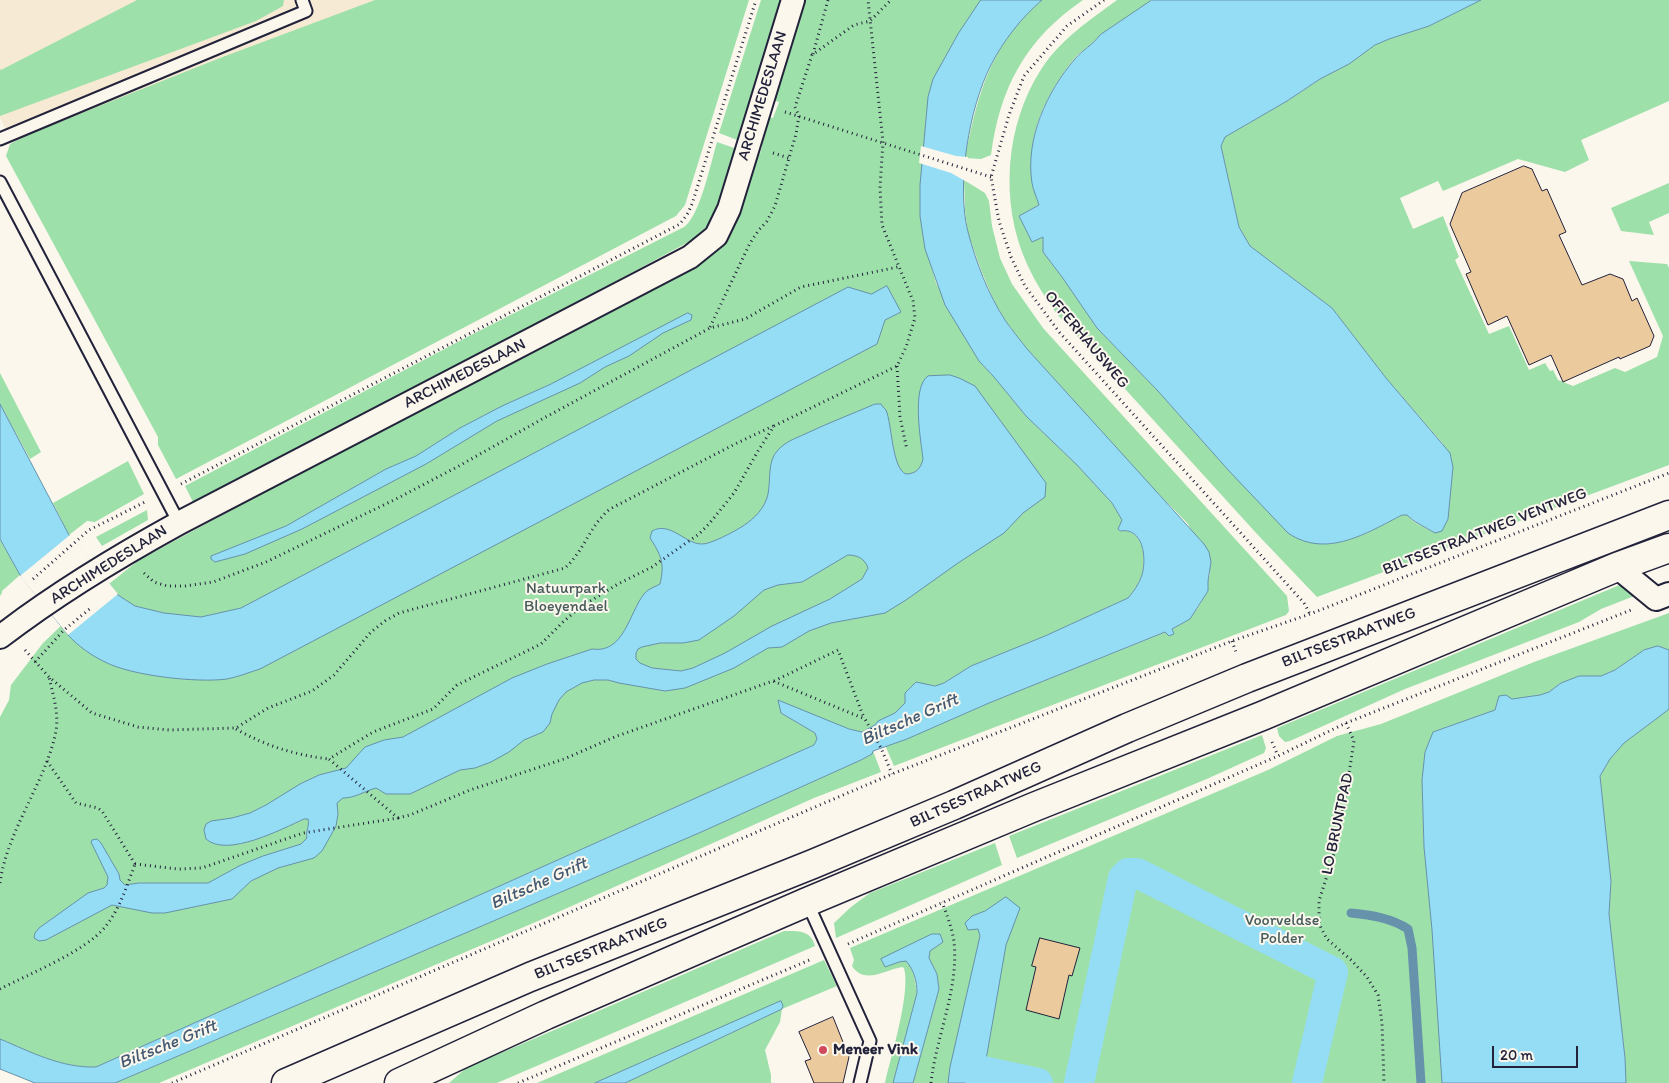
<!DOCTYPE html>
<style>
body{margin:0}
#map{position:relative;width:1669px;height:1083px;overflow:hidden;background:#fbf7ec;font-family:Itim,sans-serif}
canvas{display:block}
.scale{position:absolute;left:1492px;top:1046px;width:86px;height:22px;box-sizing:border-box;border:2px solid #22223b;border-top:0;padding-left:6px;font-size:15px;line-height:18px;white-space:nowrap;color:#22223b;-webkit-text-stroke:4px #fbf7ec;paint-order:stroke}
</style>
<div id="map">
<canvas width="1669" height="1083"></canvas>
<div class="scale">20 m</div>
</div>
<script>
const ctx = document.querySelector('canvas').getContext('2d');
ctx.lineJoin = 'round';
function fillPath(path, color) { ctx.fillStyle = color; ctx.fill(path, 'evenodd'); }
function strokePath(path, color, width, dash) { ctx.strokeStyle = color; ctx.lineWidth = width; ctx.lineCap = dash ? 'butt' : 'round'; ctx.setLineDash(dash || []); ctx.stroke(path); }
function drawText(font, color, halo, rows, align = 'center') {
  ctx.font = font + ' Itim,sans-serif'; ctx.lineWidth = 4; ctx.setLineDash([]); ctx.textBaseline = 'middle'; ctx.strokeStyle = halo; ctx.fillStyle = color; for (const [text, x, y, turn = 0] of rows) {
    ctx.save(); ctx.translate(x, y); ctx.rotate((+turn || 0) * Math.PI / 180); ctx.textAlign = isNaN(turn) ? turn : align; if (halo) ctx.strokeText(text, 0, 0); ctx.fillText(text, 0, 0); ctx.restore();
  }
}
const built = new Path2D(`
 M0 0H389L26 168 0 118Z`);
const green = new Path2D(`
 M137 0H284L283 6 256 21 0 116V69L1 70Z
 M375 0H749L685 205 676 216 176 479 158 445V437L6 156 10 144 29 134 220 58Z
 M761 0H781L740 141 719 133Z
 M804 0H986L923 238 936 283 979 361 994 377 1026 416 1077 465 1112 503 1122 520 1118 529 1119 531C1143 527 1147 557 1142 575 1139 584 1134 591 1128 598L1045 636 971 666 944 683 935 686 915 682 905 703 895 713 878 721 875 725 862 732 781 713 815 733 817 739 814 745 96 1067C61 1068 32 1053 0 1039V717L9 700 11 685 43 643 85 603 139 560 369 436 707 259 720 249 728 240 757 153 760 154 762 146 759 145 768 117 773 118 779 102 773 100Z
 M1042 0H1083C1026 39 1000 87 991 155L981 159 965 158C977 95 991 43 1042 0Z
 M1117 0H1152L1100 35C1093 45 1082 49 1075 58 1055 82 1037 113 1033 144 1031 158 1038 189 1039 205L1019 216 1032 242 1043 236V252L1062 277 1097 328 1157 390 1230 472 1325 544C1354 542 1377 528 1402 515H1407L1414 522 1435 533 1448 519 1449 503 1443 444 1386 378 1332 308 1250 246 1239 227 1221 146 1225 137 1287 101 1320 79 1349 64 1375 45 1389 39 1429 26 1481 0H1669V101L1581 140 1589 160 1565 172 1518 159 1443 191 1438 181 1400 198 1413 229 1443 216 1459 257 1455 260 1489 334 1509 326 1529 370 1545 363 1550 371 1553 370 1558 380 1573 386 1615 368 1625 372 1657 357 1663 336 1629 261 1667 264 1669 268V465L1317 597 1257 534 1056 313C1045 297 1035 282 1027 264 999 203 1005 124 1042 68 1061 39 1090 20 1117 0Z
 M717 142 737 149C727 180 721 219 694 239L546 319 193 502 185 486 473 334 684 227C700 216 711 162 717 142Z
 M964 180 985 193 989 201 992 226 1000 258 1012 284 1043 328 1287 596 1289 611 1286 615 894 766 885 745 907 739 989 703 1166 632 1169 636 1174 634 1172 629 1190 619 1199 606 1208 591V581L1210 573 1188 524 1147 482 1028 350 1005 320 994 301 981 270 968 233 965 210Z
 M1669 183V213L1649 222 1654 235 1621 231 1611 208Z
 M0 373 41 452 30 459 0 404Z
 M128 461 144 494 95 522 87 521 69 535 53 503Z
 M147 510 148 520 102 546 96 537Z
 M0 540 20 575 2 591V593L0 596Z
 M1622 584 1637 595 1601 609 1579 622 1405 689 1290 741 1285 742 1279 736 1277 728Z
 M1669 613V650L1668 649 1644 650 1615 670 1601 676H1579L1561 683 1549 692 1540 695 1512 699 1495 710 1433 732 1422 780 1424 847 1461 1083H913L939 989 937 974 928 958 930 951 942 941 885 967 899 961H906L910 966 914 975 917 993 893 1083H885C891 1055 911 993 904 968L902 967C885 970 864 985 852 966L854 960 850 948 1268 770 1337 736 1381 724 1534 662Z
 M1669 708V1083H1626L1625 1058 1609 914 1611 881 1600 776 1610 759 1624 743 1668 710Z
 M1262 735 1266 748 1264 753 1209 778 1017 858 1009 836Z
 M873 751 881 772 814 798 538 921 159 1083H115L699 833 861 760 872 754Z
 M995 843 1002 865 836 938 834 923 851 907 870 893Z
 M784 931C798 931 811 930 815 946L497 1083H449L466 1068Z
 M824 960 837 986 782 1009 780 1022 765 1050 771 1075V1083H625L782 1009 783 1006 781 1002 595 1083H537Z`);
const water = new Path2D(`
 M981 0H1042C1022 17 1003 41 991 65 969 108 956 185 968 232 976 262 988 294 1005 320 1012 330 1020 340 1028 350L1204 544 1209 552 1211 562 1208 581V591L1190 619 1172 629 1174 634 1169 636 1165 632 989 703 907 739 873 751 872 754 861 760 699 833 115 1083H35L0 1069V1039C31 1052 61 1068 96 1067L814 745 817 739 815 733 781 713 778 700 849 729 862 732 875 725 878 721 895 713 905 703V693L916 682 935 686 944 683 971 666 1045 636 1128 598C1134 591 1139 584 1142 575 1147 557 1143 527 1120 531L1118 529 1122 520 1112 503 1077 465 1026 416 994 377 979 361 945 305 925 249 920 216V185L928 97 933 79 958 34Z
 M1152 0H1481L1429 26 1389 39 1375 45 1349 64 1320 79 1287 101 1225 137 1221 146 1239 227 1250 246 1332 308 1386 378 1450 453 1453 467 1448 519 1442 531 1435 533 1414 521 1407 515H1402C1367 533 1326 559 1288 533L1230 472 1157 390 1097 328 1062 277 1043 252V237L1032 242 1019 216 1039 205C1037 198 1033 190 1032 183 1025 139 1047 91 1075 59 1082 50 1093 45 1100 35Z
 M887 286 901 312 885 320 877 344 260 669C250 672 238 677 227 679 198 683 132 676 105 662 92 656 78 646 68 635L20 575 0 539V404L69 535 118 595 135 606 164 613 201 617 241 608 848 287 871 294Z
 M688 313 692 315 691 320 663 333 629 356 605 367 580 383 497 421 426 464 302 529 245 554 215 562 211 559V556L286 526 386 469 416 456 460 428 502 406 551 384Z
 M950 375 959 378 975 386 1046 483 1045 497 1023 513 1004 533 958 563 906 600 885 613 831 623 809 631 782 647 768 648 734 668 685 688 665 691 619 683 608 680H594L582 683 566 692 559 700 552 714 550 723 543 732 524 740 509 752 491 762 475 768 460 770 410 794H386L376 788C365 791 355 798 343 798L337 803 338 814 336 826 322 851 314 858 278 868 251 881 232 899 165 913H152L112 905 46 940 39 941 34 938 35 933 39 928 88 893 104 888 107 885 108 877 91 842 92 840 97 839 101 843 119 874 120 880 125 885 139 883H208L241 865 263 856 301 844 307 838C305 831 310 826 308 819H304C282 829 227 858 206 839L204 830 206 824 211 821 232 818 250 813 266 805 300 784 319 775 346 768 365 747 384 740 403 737 512 678 547 664 592 649C624 654 629 613 644 594 649 588 655 587 660 584 665 563 661 555 650 538L652 531C670 521 684 543 701 544 710 545 735 531 743 526 755 518 765 508 768 494 771 479 767 461 778 450 785 442 796 438 805 434 828 423 852 414 875 404H881C881 405 885 409 886 410 892 424 892 469 906 474 916 474 921 468 923 459 921 441 911 387 928 376ZM848 555C858 555 865 559 868 568L862 579 830 599 772 626 725 653 693 668 681 671 652 668 640 663 636 659V653L638 649 642 647 660 643H683L699 640 734 616 764 590 778 585 802 582Z
 M1658 646 1669 650V708L1668 710 1624 743 1610 759 1600 776 1611 881 1609 914 1625 1058 1626 1083H1442L1432 930 1424 847 1422 780 1425 752 1433 732 1495 710 1499 696 1506 695 1512 699 1540 695 1549 692 1561 683 1579 676H1601L1615 670 1644 650Z
 M1006 897 1020 908 1006 945 982 1083H948L950 1067 980 936 978 929 968 930 965 923 972 916 985 911Z
 M932 934H940L943 942 930 951 929 958 937 974 939 989 913 1083H893L917 993C917 981 914 970 906 961L899 962 885 967 881 959Z
 M781 1001 783 1006 782 1009 625 1083H595Z`);
const pier = new Path2D(`
 M921 146 956 156 968 157 967 182 951 173 919 163Z
 M70 535 118 594 68 635 20 576Z`);
const stream = new Path2D(`
 M1351 913C1371 915 1391 918 1408 929L1412 948 1421 1083`);
const canal = new Path2D(`
 M969 1068 1038 1083
 M1079 1083 1123 878 1128 873H1137L1333 972 1307 1083`);
const building = new Path2D(`
 M1524 166 1532 169 1542 191 1547 189 1566 232 1559 235 1582 285 1610 274 1623 279 1632 301 1637 298 1654 336 1650 346 1620 359 1619 357 1563 382 1551 355 1529 365 1507 316 1488 325 1466 274 1471 272 1450 224 1462 193Z
 M1040 938 1080 948 1072 976 1069 975 1059 1019 1026 1010 1036 967 1032 966Z
 M833 1017 849 1057 843 1083H814L805 1061 811 1059 799 1032Z`);
const path = new Path2D(`
 M1104 0 1067 26 1024 76 1009 115 991 177 999 221 1011 257 1025 286 1060 333 1304 603 1310 614
 M813 54 828 0
 M785 112 991 177
 M773 153 789 158
 M710 327 750 243 758 231 767 221 775 206 796 134 799 116 795 107 812 55 854 25 870 21 891 0
 M897 366 900 417 907 450
 M181 484 680 224 688 213 692 204 756 0
 M144 573 154 582 167 586H185L213 582 266 562 396 499 457 467 544 418 710 328 745 319 801 287 898 267
 M33 579 89 530 145 502
 M1232 641 1236 652
 M25 650 49 677 92 713 138 727 169 730 236 728 268 708 312 691 334 675 371 632 385 621 399 613 565 568C584 551 590 525 610 509L735 444 773 426
 M35 662 64 630 92 607
 M774 681 838 650 864 718
 M1346 723 1354 741 1350 767 1337 844 1319 901V924L1327 939 1351 960 1367 977 1378 995 1382 1023 1384 1083
 M236 729C266 746 295 755 329 759
 M1272 742 1278 756
 M47 761 76 803 98 808 102 811 135 864
 M398 818 410 815 470 790 564 759 617 736 773 681 865 719 881 748 892 774
 M135 864 178 869 202 868 303 833 398 818 329 759 373 732 433 709 457 685 541 644 563 622 579 608 618 584 652 567 699 534 709 524 734 493 758 451 774 426 897 366 906 347 915 318 913 301 882 225 880 188 883 142 868 0
 M0 883C7 830 46 782 56 731 59 713 53 695 49 677
 M848 944 1278 756 1346 723 1631 610
 M0 989C29 974 86 951 105 927 120 909 127 885 135 864
 M172 1083 892 774 1232 641 1310 614 1669 473
 M518 1083 812 959
 M931 1083C936 1036 959 990 954 942 952 928 947 915 942 902`);
const lane = new Path2D(`
 M0 139 306 11 302 0
 M0 182 179 523
 M807 902 870 1041 860 1083`);
const street = new Path2D(`
 M1617 567 1656 599 1669 594
 M0 637C56 594 117 557 179 523L690 257 716 236 729 209 793 0`);
const primary = new Path2D(`
 M286 1083 530 977 813 864 954 805 1127 728 1247 678 1669 515
 M399 1083 546 1015 807 902 1034 807 1262 716 1617 567 1669 548`);
const markers = [
 [823,1050,5,"#d1495b"]
];
const streetNames = [
 ["ARCHIMEDESLAAN",763,96,-73],
 ["OFFERHAUSWEG",1086,340,50],
 ["ARCHIMEDESLAAN",465,374,-27],
 ["BILTSESTRAATWEG VENTWEG",1485,532,-21],
 ["ARCHIMEDESLAAN",109,565,-32],
 ["BILTSESTRAATWEG",1349,638,-21],
 ["BILTSESTRAATWEG",976,795,-24],
 ["LO BRUNTPAD",1338,824,-78],
 ["BILTSESTRAATWEG",601,949,-22]
];
const parkNames = [
 ["Natuurpark",566,589],
 ["Bloeyendael",566,607],
 ["Voorveldse",1282,921],
 ["Polder",1282,939]
];
const poiNames = [
 ["Meneer Vink",833,1050]
];
const waterNames = [
 ["Biltsche Grift",910,720,-24],
 ["Biltsche Grift",539,884,-24],
 ["Biltsche Grift",168,1045,-22]
];
fillPath(built, '#f6ead4');
fillPath(green, '#9ee0aa');
fillPath(water, '#94ddf5');
strokePath(water, '#6692ab', 1);
fillPath(pier, '#fbf7ec');
strokePath(stream, '#6692ab', 9);
strokePath(canal, '#94ddf5', 30);
fillPath(building, '#ebca9d');
strokePath(building, '#22223b', 1);
strokePath(lane, '#22223b', 15);
strokePath(street, '#22223b', 26);
strokePath(primary, '#22223b', 31);
strokePath(path, '#22223b', 3, [1, 4]);
strokePath(lane, '#fbf7ec', 11);
strokePath(street, '#fbf7ec', 22);
strokePath(primary, '#fbf7ec', 28);
for (const [x, y, r, color] of markers) { const dot = new Path2D(); dot.arc(x, y, r, 0, 2 * Math.PI); ctx.fillStyle = color; ctx.fill(dot); strokePath(dot, '#fbf7ec', 2); }
drawText('16px', '#22223b', '#fbf7ec', streetNames);
drawText('16px', '#475b5c', '#fbf7ec', parkNames);
drawText('bold 16px', '#22223b', '#fbf7ec', poiNames, 'left');
drawText('italic 18px', '#445a73', '#fbf7ec', waterNames);
</script>
